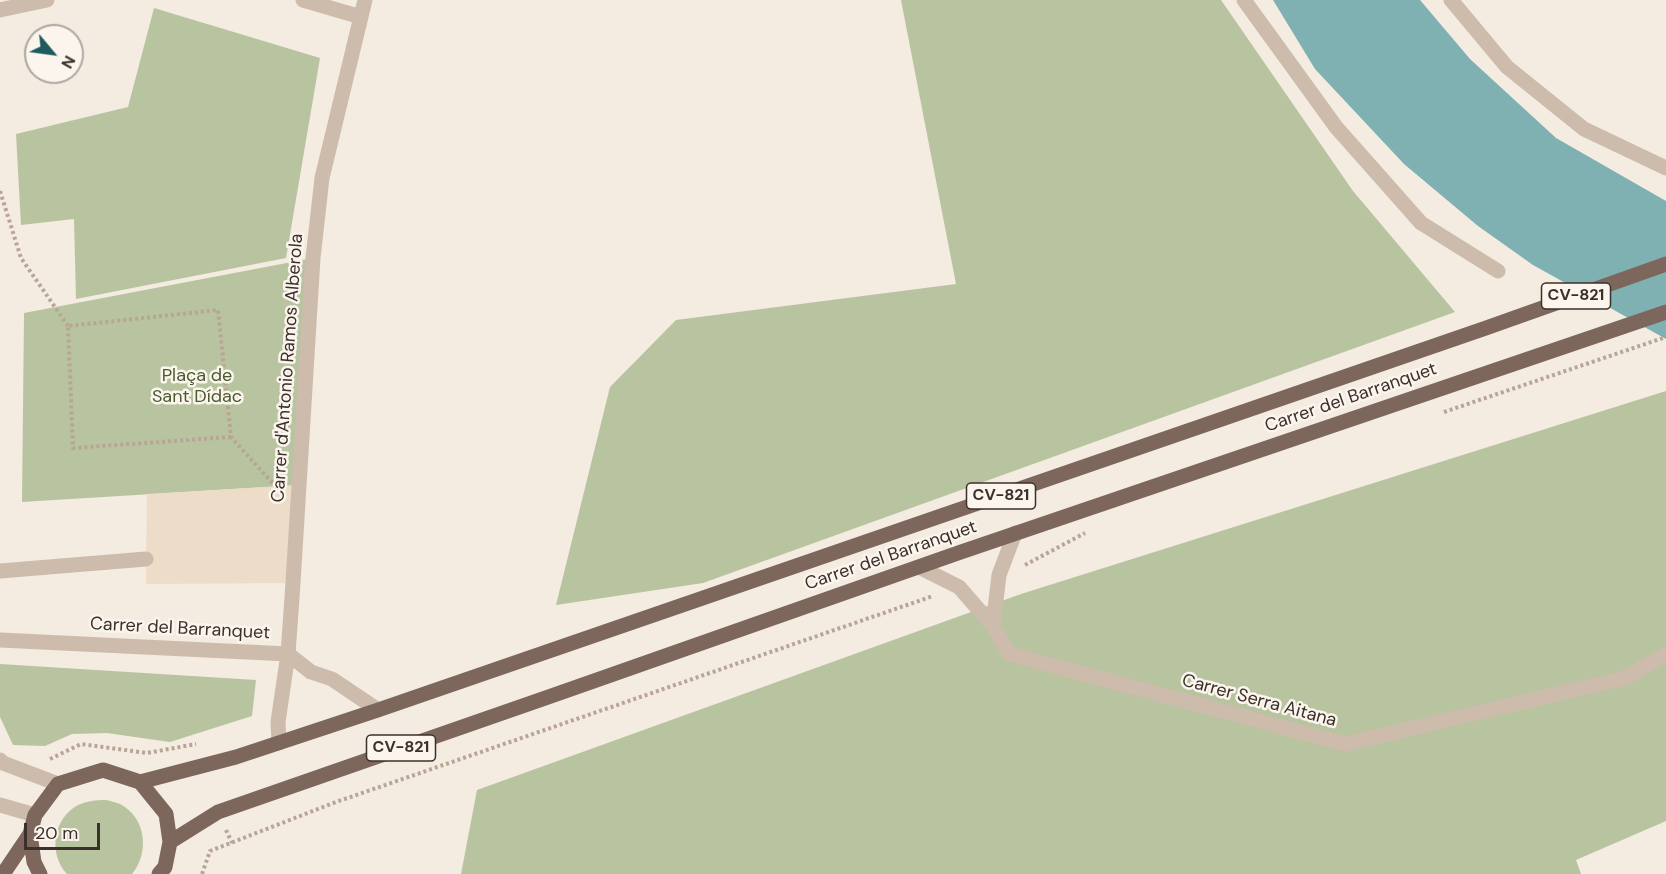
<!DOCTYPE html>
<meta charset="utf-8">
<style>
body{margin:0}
#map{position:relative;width:1666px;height:874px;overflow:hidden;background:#f4ebe1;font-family:"DM Sans",sans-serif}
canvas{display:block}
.north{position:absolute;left:24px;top:24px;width:60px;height:60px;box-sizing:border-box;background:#fbf5ee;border:2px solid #aea6a0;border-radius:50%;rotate:119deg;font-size:16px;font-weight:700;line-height:24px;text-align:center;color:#3b302b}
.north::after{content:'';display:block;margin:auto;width:21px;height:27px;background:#1f5a5e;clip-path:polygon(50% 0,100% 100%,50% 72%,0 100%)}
.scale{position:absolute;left:24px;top:823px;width:76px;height:27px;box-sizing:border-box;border:3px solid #3b302b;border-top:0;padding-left:8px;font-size:18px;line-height:21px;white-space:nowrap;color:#3b302b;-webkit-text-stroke:4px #fbf5ee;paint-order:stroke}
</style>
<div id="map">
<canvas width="1666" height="874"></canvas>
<div class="north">N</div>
<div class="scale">20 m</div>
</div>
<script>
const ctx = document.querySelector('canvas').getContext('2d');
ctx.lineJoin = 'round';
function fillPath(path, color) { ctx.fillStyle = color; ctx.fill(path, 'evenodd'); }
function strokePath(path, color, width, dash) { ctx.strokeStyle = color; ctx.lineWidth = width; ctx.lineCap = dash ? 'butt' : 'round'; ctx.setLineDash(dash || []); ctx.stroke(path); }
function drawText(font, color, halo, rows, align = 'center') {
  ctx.font = font + ' "DM Sans",sans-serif'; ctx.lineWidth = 5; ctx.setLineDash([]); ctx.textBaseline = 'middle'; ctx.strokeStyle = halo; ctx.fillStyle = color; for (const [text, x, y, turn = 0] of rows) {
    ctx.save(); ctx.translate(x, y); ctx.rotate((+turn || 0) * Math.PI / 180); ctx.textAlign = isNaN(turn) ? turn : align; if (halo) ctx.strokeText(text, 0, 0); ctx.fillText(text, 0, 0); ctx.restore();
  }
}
const green = new Path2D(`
 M901 0H1221L1353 191 1455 312 703 583 556 605 610 387 676 320 956 284Z
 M154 8 320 58 286 258 76 299 74 219 21 225 16 134 128 107Z
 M313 258 299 485 22 502 24 313Z
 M1666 391V821L1576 860 1581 874H461L477 790 1021 594Z
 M0 664 256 680 252 716 170 742 107 733 72 734 45 746 13 745 0 717Z
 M106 800C110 801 116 802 120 804 146 817 150 853 132 874H67C48 854 53 818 78 805 87 801 96 800 106 800Z`);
const plaza = new Path2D(`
 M299 485 293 583 146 584 147 494Z`);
const water = new Path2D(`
 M1273 0H1420L1470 59 1556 138 1666 201V339L1533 265 1478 226 1404 164 1315 69Z`);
const path = new Path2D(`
 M0 191 21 258 68 326
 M1444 412 1666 337
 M231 437 73 448 68 326 218 310 231 437 276 487
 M1025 565 1085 533
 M50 759 81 744 147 753 196 744
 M226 830 232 843
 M202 874 210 851 336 802 933 596`);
const lane = new Path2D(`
 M1244 0 1336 127 1421 223 1498 271
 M1451 0 1507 67 1584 129 1666 168`);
const street = new Path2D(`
 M303 0 361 17
 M0 10 47 0
 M919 567 959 587 993 626 1009 654 1345 744 1625 678 1666 654
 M0 571 146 559
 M993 626 999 575 1015 533
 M0 640 288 654 311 672 332 679 378 710
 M279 743 278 722 288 654 293 583 313 258 322 178 365 0
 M0 760 3 763 58 784
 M0 805 35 815`);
const primary = new Path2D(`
 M140 782 236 757 378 710 1486 328 1666 264
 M170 842 218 812 554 695 958 553 1666 312
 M3 874 30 834
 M40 874 34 862 30 834 35 815 58 784 103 770 140 782 166 814 170 842 165 867 159 874`);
const shields = [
 [1576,296,69],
 [1001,496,69],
 [401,748,69]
];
const shieldNames = [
 ["CV-821",1576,296],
 ["CV-821",1001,496],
 ["CV-821",401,748]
];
const streetNames = [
 ["Carrer d'Antonio Ramos Alberola",288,368,-86],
 ["Carrer del Barranquet",1351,398,-19],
 ["Carrer del Barranquet",891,556,-19],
 ["Carrer del Barranquet",180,629,3],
 ["Carrer Serra Aitana",1259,701,15]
];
const parkNames = [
 ["Plaça de",197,376],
 ["Sant Dídac",197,397]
];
fillPath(green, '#b8c4a0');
fillPath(plaza, '#ecdcc8');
fillPath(water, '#7fb0b2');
strokePath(path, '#b9a596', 4, [3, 3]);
strokePath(lane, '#cdbbac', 15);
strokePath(street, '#cdbbac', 15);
strokePath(primary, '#7d675c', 15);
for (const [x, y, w] of shields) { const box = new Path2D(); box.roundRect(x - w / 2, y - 13, w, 26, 4.5); ctx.fillStyle = '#fbf5ee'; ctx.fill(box); strokePath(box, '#3b302b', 1.5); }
drawText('bold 16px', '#3b302b', null, shieldNames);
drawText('18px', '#3b302b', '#fbf5ee', streetNames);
drawText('18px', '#4a5a2e', '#fbf5ee', parkNames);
</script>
